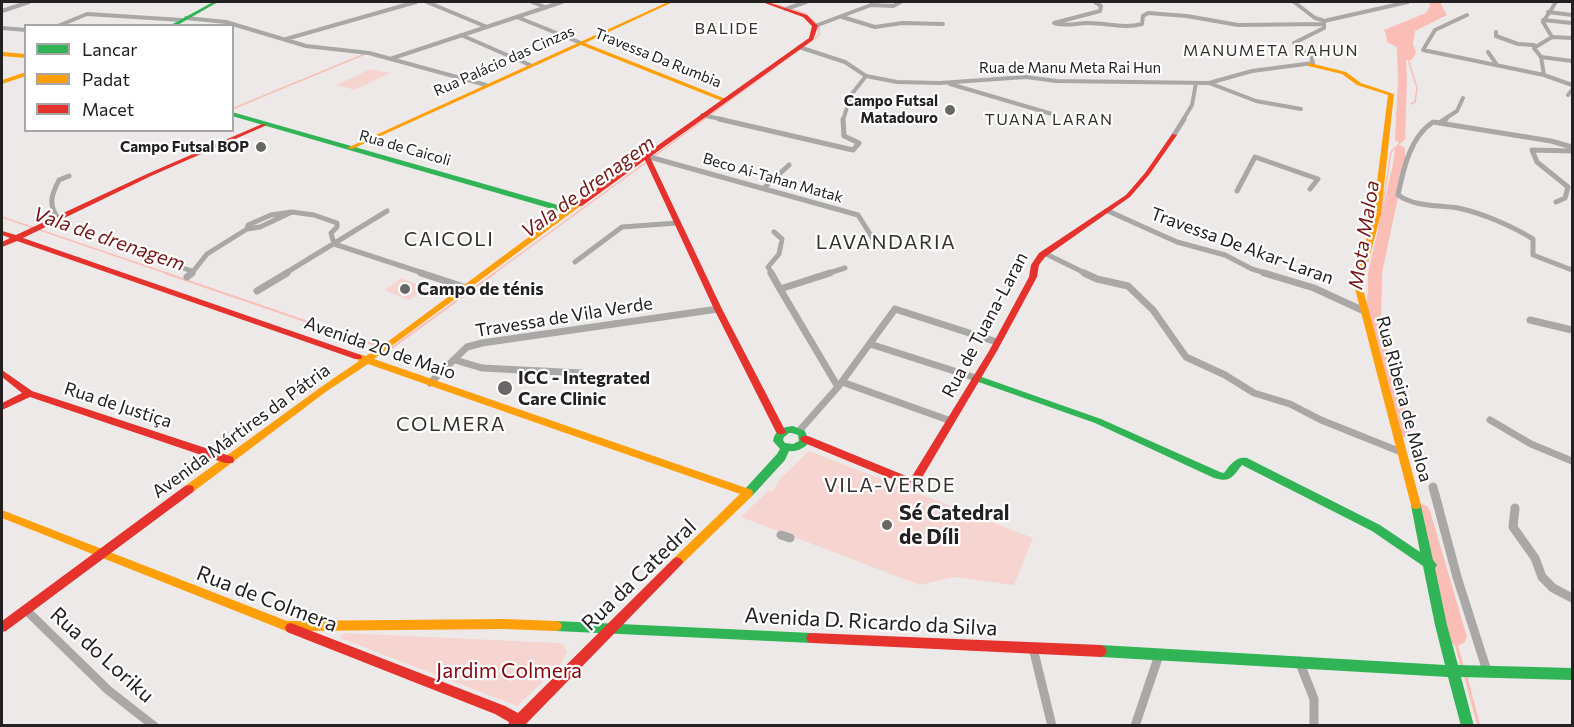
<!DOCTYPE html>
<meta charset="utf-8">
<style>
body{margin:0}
#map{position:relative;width:1574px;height:727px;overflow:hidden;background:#ede9e8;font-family:Commissioner,sans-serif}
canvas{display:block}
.frame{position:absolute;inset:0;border:3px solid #222020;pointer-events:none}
.legend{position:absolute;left:24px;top:24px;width:210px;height:108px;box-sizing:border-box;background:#fff;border:2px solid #a7a6a6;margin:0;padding:8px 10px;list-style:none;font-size:18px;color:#222020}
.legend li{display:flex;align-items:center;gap:12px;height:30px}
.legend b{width:30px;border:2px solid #a7a6a6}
</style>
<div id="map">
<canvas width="1574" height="727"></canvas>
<div class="frame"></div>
<ul class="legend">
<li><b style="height:8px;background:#30b455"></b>Lancar</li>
<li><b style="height:8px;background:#ff9f0a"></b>Padat</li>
<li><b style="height:8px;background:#e5322d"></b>Macet</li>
</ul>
</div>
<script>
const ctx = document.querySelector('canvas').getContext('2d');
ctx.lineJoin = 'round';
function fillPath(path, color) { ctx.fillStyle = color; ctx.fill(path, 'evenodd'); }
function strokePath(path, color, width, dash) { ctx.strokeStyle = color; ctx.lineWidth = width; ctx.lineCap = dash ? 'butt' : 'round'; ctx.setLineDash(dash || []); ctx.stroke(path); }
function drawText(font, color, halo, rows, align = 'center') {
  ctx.font = font + ' Commissioner,sans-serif'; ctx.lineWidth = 4.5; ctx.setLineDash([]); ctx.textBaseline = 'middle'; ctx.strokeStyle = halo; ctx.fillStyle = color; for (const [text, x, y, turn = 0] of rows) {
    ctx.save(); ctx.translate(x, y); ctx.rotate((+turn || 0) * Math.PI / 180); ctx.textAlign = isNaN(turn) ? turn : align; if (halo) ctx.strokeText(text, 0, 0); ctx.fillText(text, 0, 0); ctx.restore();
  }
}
const green = new Path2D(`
 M370 69 390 73 355 90 336 85Z
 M402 278 427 289 409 300 384 290Z
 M809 451 1033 538 1014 585 954 577 920 585 741 517 769 490 773 491 780 479Z
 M344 633 558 643 564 645 567 652 559 667 517 706 340 638Z`);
const water = new Path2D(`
 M1429 2H1440L1447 15 1415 31 1413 44 1416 52 1412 60H1405C1400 47 1389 43 1384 30L1426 13 1430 6Z`);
const streamFar2 = new Path2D(`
 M1408 59 1417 88 1415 102 1411 104
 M232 109 365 54
 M1396 113 1397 116
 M653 157 819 35V26L806 14 768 2
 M2 217 169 274
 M493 274 648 161
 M1372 274 1391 152 1405 138 1404 134`);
const streamFar1 = new Path2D(`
 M165 273 381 347
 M1367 307 1372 273
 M386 349 389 350 495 273`);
const stream = new Path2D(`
 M1435 564 1462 666
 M1465 674 1479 726`);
const river = new Path2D(`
 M1386 34H1392L1394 39 1405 46 1407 81 1405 140 1400 143 1395 140 1398 81 1397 47 1387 42Z
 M1400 145 1405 148V164L1382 273 1381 331 1404 395 1410 433 1408 437H1396L1394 433 1388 395 1367 331 1368 273 1393 164 1395 148Z
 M1421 504 1427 506 1430 511 1467 637 1464 643 1457 646 1450 643 1447 637 1412 511 1415 506Z`);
const streetFar3 = new Path2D(`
 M427 2 487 27
 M532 2 545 7
 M1095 2 1101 6 1100 11 1054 23C1065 27 1076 23 1088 23 1107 23 1123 29 1142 24L1143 16 1148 13 1187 16 1238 25 1323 24
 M1294 2 1315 18 1322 20
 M786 9 806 2
 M2 11 29 2
 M1548 12 1572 15
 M1467 15 1435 30 1423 50 1544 75
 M517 17 581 43
 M842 17 875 27 902 23 943 24
 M186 18 226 22 306 46 369 53 486 85
 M1543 20 1572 23
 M58 26 87 14 182 20
 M815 26 871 5 893 6 901 2
 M2 28 26 30
 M1496 32V36L1518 44 1534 45
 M461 35 530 65
 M1552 37 1543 22 1556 2
 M1572 38 1552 37 1534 48 1541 57 1544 75 1572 85
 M286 39 416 2
 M799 47 845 62 866 76 897 82 940 83 1026 77 1056 81 1209 83 1252 71 1313 63 1311 56 1294 43 1324 28V21L1408 2
 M1488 52 1497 65
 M1541 57 1572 61
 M390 59 562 2
 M1209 83 1256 101 1301 109
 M950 84 1052 114
 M1568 95 1572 90
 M702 115 725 120
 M843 120 851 95 866 76
 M1183 120 1192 105 1196 83
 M1443 120 1457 111 1463 98`);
const streetFar2 = new Path2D(`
 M719 119 853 150 859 143 844 136 843 119
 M1441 122 1446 119
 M1174 135 1184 119
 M1572 147 1551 141 1433 122C1410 137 1403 170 1398 195 1415 207 1438 205 1458 208 1482 213 1512 226 1533 239V255L1572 270
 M646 156 858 215 877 245
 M764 188 789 165
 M1237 191 1255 157 1318 179 1310 189
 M1556 202 1565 198 1568 187 1537 162 1532 150 1572 151
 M1108 211 1177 242 1225 255 1252 269 1269 274
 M292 212 260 227 247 229 248 225 271 215Z
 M292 212 314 215 337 223V227L331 233 334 244 426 274
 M57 217C48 203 52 194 59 180L69 176
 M1044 253 1087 274
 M156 259 192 271
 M575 262 622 227 677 223
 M191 274 207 254 247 229
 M284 274 387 211
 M772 274 768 267 779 254 782 239 774 232
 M826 274 845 268`);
const streetFar1 = new Path2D(`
 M421 273 467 288
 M771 273 780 289 830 273
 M1084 273 1097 279 1128 286 1153 310 1186 357 1225 375 1254 393 1290 404 1321 420 1401 452
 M1264 273 1314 288 1364 311
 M187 277 192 273
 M780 289 838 387
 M257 291 287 273
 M1530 320 1572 330
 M870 344 976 378
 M455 360 482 368 582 373
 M842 382 951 421
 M430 383 467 347 482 343 718 309
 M1490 420 1531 444 1572 461
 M799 431 838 387 895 309 997 342`);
const street = new Path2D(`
 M1433 487 1457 577 1487 671
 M1515 508 1513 527 1535 558 1542 577 1553 588 1572 598
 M781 535 790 538
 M26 610 108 690 154 726
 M1033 648 1052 726
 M1299 661 1314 699V726
 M1135 726 1159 655`);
const fast = new Path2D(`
 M213 2H218L176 26H169Z
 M232 112 572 209 573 211 569 213H566L232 116Z
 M976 375 1101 419 1220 472 1224 473C1230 465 1236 456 1247 458L1380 525 1420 552 1411 505 1412 502 1416 501 1420 502 1433 560 1437 565 1435 568 1447 625 1458 665 1572 668V680L1461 677 1474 726H1461L1448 677 1101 657 1097 655 1095 651 1097 647 1101 645 1445 665 1435 625 1423 566 1372 531 1242 465C1232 477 1231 483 1214 478L1095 423 973 380 971 378Z
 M793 426 805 431 809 442C805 448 797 452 789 451L785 460 752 496 748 497 744 496 743 493 744 490 777 454 780 449 773 441C775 430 782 427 793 426ZM789 433H792L798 435 799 441 793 444 785 443 783 440 784 437Z
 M556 621 812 633 816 634 818 638 816 642 812 643 556 631 552 630 550 626 552 622Z`);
const slow = new Path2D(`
 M668 2H673L585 43 726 99V101H722L581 45 352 149 347 148Z
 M2 52 26 54V58L2 56Z
 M1310 63 1346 72 1361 83 1394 94 1381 214 1362 285 1421 505 1420 508 1416 509 1412 508 1411 505 1354 285 1373 214 1388 95 1357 85 1342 74 1308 66V64Z
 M26 72V76L2 84V80Z
 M576 202H582L583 204 374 359 752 490 753 493 752 496 681 565 677 567 673 565 671 562 673 559 740 494 368 364 327 391 193 492 189 493 185 492 184 489 185 486 321 387 359 361 354 357 355 355 358 354 366 356 390 340Z
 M2 510 287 621 504 619 556 621 560 622 562 626 560 630 556 631 504 629 296 631 291 633 2 518Z`);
const jam = new Path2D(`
 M762 2H767L807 15 818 26 813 40 650 157 722 309 786 432 784 434H778L776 432 714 309 645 160 582 206H576L575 204 809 38 812 26 803 17Z
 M262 124 267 125 151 176 23 238 361 355 362 357 361 359H355L17 241 2 247V242L10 238 2 235V231L16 235 147 174Z
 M1172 134 1177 135 1149 175 1130 197 1045 257 1039 265 1037 277 997 351 917 486 913 487 909 486 802 442 800 439 802 436H808L911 478 989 351 1029 277 1031 265 1039 253 1126 195 1145 173Z
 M2 370 32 391 233 457 234 460 233 463H225L30 397 2 410V403L22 393 2 377Z
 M189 485 193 486 194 489 193 492 6 631 2 632V621L185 486Z
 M677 557 681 559 683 562 681 565 524 726H508L509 722 495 714 287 632 285 628 287 624 291 623 505 706 518 713 673 559Z
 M812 633 1101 645 1105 647 1107 651 1105 655 1101 657 812 643 808 642 806 638 808 634Z`);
const markers = [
 [950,110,6,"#696666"],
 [261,147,6,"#696666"],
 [405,289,6,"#696666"],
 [505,388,8,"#696666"],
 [887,525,6,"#696666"]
];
const farStreetnames = [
 ["Travessa Da Rumbia",658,58,22],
 ["Rua Palácio das Cinzas",504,61,-24],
 ["Rua de Manu Meta Rai Hun",1070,68],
 ["Rua de Caicoli",405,148,16],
 ["Beco Ai-Tahan Matak",773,178,16]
];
const farPoinames = [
 ["Campo Futsal",938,101],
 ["Matadouro",938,118],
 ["Campo Futsal BOP",249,147]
];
const farNeighbourhoodnames = [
 ["BALIDE",727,29],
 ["MANUMETA RAHUN",1271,51],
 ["TUANA LARAN",1049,120]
];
const streetNames = [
 ["Travessa De Akar-Laran",1242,246,20],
 ["Travessa de Vila Verde",564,317,-9],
 ["Rua de Tuana-Laran",985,325,-62],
 ["Avenida 20 de Maio",380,348,19],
 ["Rua Ribeira de Maloa",1404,399,75],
 ["Rua de Justiça",118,405,18],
 ["Avenida Mártires da Pátria",241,431,-36]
];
const poiNames = [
 ["Campo de ténis",417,289],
 ["ICC - Integrated",518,378],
 ["Care Clinic",518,399]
];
const waterNames = [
 ["Vala de drenagem",588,187,-36],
 ["Mota Maloa",1364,235,-81],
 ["Vala de drenagem",109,239,19]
];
const neighbourhoodNames = [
 ["CAICOLI",449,239],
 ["LAVANDARIA",886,242],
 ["COLMERA",451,424],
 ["VILA-VERDE",890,485]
];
const nearPoinames = [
 ["Sé Catedral",899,513],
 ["de Díli",899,537]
];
const nearStreetnames = [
 ["Rua da Catedral",639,575,-44],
 ["Rua de Colmera",267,599,21],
 ["Avenida D. Ricardo da Silva",871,622,3],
 ["Rua do Loriku",102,655,42]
];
const nearParknames = [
 ["Jardim Colmera",509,671]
];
fillPath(green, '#f6d5d0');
fillPath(water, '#fabeb6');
strokePath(streamFar2, '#fabeb6', 1.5);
strokePath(streamFar1, '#fabeb6', 2);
strokePath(stream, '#fabeb6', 3);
fillPath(river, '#fabeb6');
strokePath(streetFar3, '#a9a8a7', 4);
strokePath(streetFar2, '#a9a8a7', 5);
strokePath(streetFar1, '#a9a8a7', 7);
strokePath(street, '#a9a8a7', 9);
fillPath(fast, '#30b455');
fillPath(slow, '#ff9f0a');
fillPath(jam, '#e5322d');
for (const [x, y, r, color] of markers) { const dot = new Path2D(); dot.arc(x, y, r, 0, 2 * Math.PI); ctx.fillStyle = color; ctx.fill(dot); strokePath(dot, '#fff', 2); }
drawText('15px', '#222020', '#fff', farStreetnames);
drawText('bold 15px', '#222020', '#fff', farPoinames, 'right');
ctx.letterSpacing = '1.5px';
drawText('16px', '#363130', '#fff', farNeighbourhoodnames);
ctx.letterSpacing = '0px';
drawText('18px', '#222020', '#fff', streetNames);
drawText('bold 18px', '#222020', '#fff', poiNames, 'left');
drawText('italic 20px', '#721816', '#fff', waterNames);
ctx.letterSpacing = '1.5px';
drawText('20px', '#363130', '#fff', neighbourhoodNames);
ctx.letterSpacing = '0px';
drawText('bold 21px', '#222020', '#fff', nearPoinames, 'left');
drawText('21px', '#222020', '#fff', nearStreetnames);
drawText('21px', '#84040c', '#fff', nearParknames);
</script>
